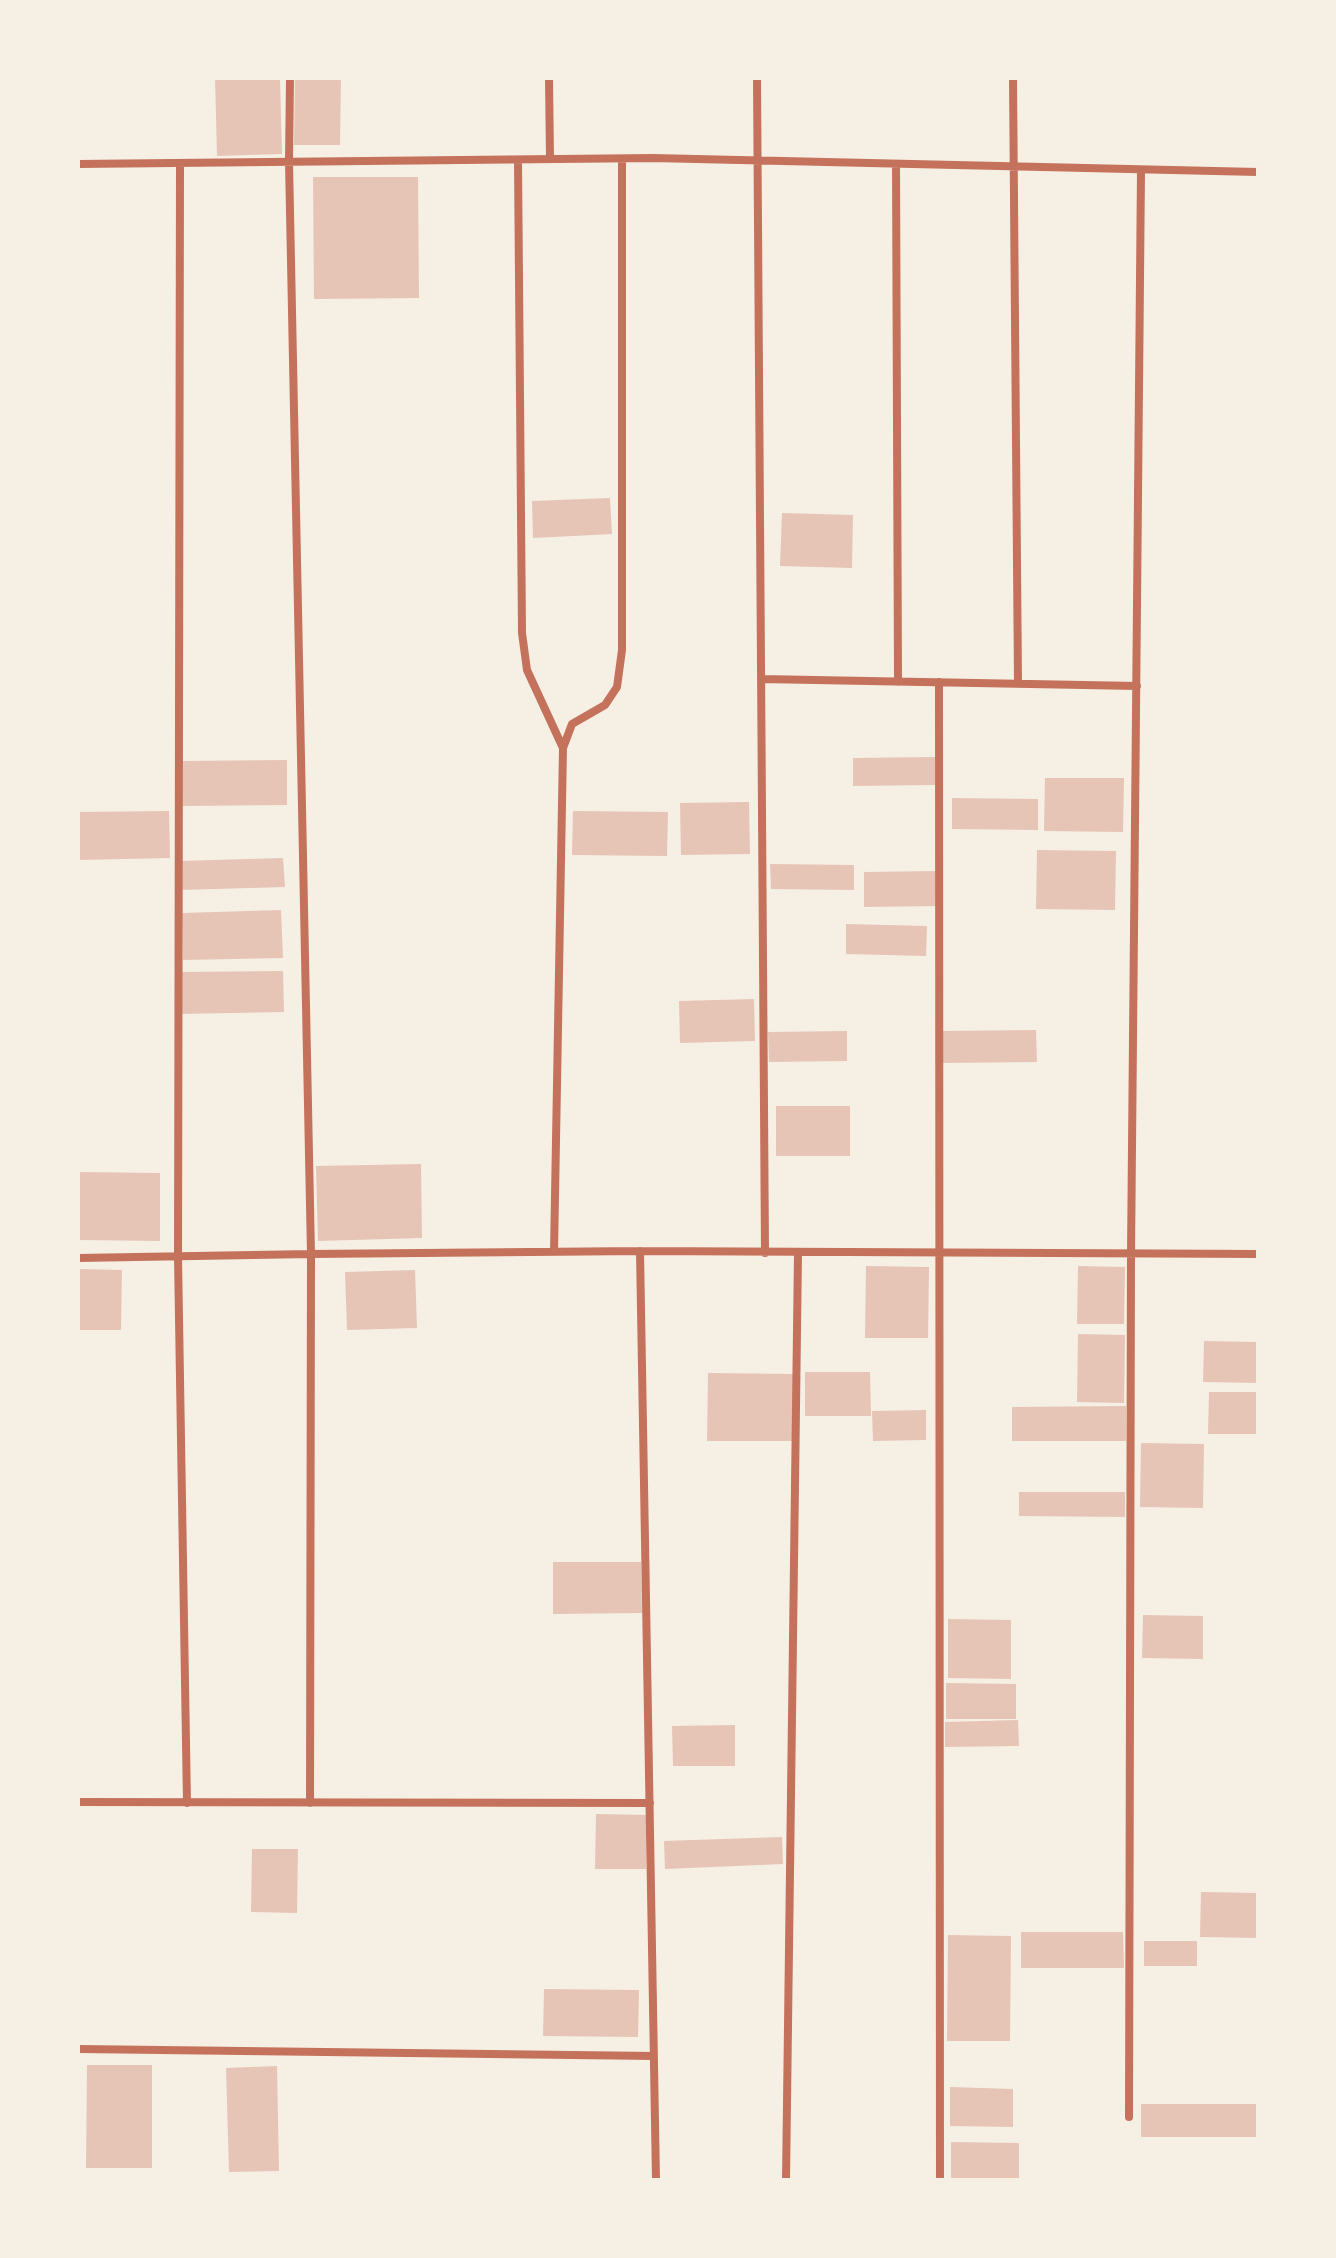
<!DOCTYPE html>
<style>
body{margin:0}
#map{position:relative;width:1336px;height:2258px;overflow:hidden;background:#f6efe4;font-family:Inter,sans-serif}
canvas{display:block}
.frame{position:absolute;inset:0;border:80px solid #f6efe4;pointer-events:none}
</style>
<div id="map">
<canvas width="1336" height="2258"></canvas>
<div class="frame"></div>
</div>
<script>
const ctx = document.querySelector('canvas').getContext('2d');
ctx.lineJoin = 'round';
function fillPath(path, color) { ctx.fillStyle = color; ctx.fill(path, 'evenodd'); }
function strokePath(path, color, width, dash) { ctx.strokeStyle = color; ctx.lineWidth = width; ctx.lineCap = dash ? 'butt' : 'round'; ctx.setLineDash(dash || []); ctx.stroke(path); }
const building = new Path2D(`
 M215 78H280L282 154 217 156Z
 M295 78H341L340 145H294Z
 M313 177H418L419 298 314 299Z
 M610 498 612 534 533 538 532 501Z
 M782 513 853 515 852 568 780 566Z
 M935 757V785L853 786V758Z
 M287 760V805L182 806V761Z
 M1045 778H1124L1123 832 1044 831Z
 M952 798 1038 799V830L952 829Z
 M749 802 750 854 681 855 680 803Z
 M169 811 170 858 78 860V812Z
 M573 811 668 812 667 856 572 855Z
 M1037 850 1116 851 1115 910 1036 909Z
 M283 858 285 887 180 890 179 861Z
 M770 864 854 865V890L771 889Z
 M938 871V906L864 907V872Z
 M281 910 283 958 183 960 182 913Z
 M846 924 927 926 926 956 846 954Z
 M283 971 284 1012 180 1014V972Z
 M754 999 755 1041 680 1043 679 1001Z
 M1036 1030 1037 1062 941 1063V1031Z
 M847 1031V1061L769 1062 768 1032Z
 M776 1106H850V1156H776Z
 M421 1164 422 1238 318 1241 316 1166Z
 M78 1172 160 1173V1241L78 1240Z
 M866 1266 929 1267 928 1338H865Z
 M1078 1266 1125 1267 1124 1324H1077Z
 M78 1269 122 1270 121 1330H78Z
 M415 1270 417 1328 347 1330 345 1272Z
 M1078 1334 1125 1335 1124 1403 1077 1402Z
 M1204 1341 1258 1342V1383L1203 1382Z
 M805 1372H870L871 1416H805Z
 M708 1373 795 1374 794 1441H707Z
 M1209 1392H1258V1434H1208Z
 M1126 1406V1441H1012V1407Z
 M926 1410V1440L873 1441 872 1411Z
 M1141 1443 1204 1444 1203 1508 1140 1507Z
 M1019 1492H1125V1517L1019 1516Z
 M553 1562H641L642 1613 553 1614Z
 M1143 1615 1203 1616V1659L1142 1658Z
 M948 1619 1011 1620V1679L948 1678Z
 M946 1683 1016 1684V1719H946Z
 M1018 1720 1019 1746 945 1747V1722Z
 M735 1725V1766H673L672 1726Z
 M596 1814 647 1815 646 1869H595Z
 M782 1837 783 1864 665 1869 664 1841Z
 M252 1849H298L297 1913 251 1912Z
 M1201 1892 1258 1893V1938L1200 1937Z
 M1021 1932H1123L1124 1968H1021Z
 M948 1935 1011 1936 1010 2041H947Z
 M1144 1941H1197V1966H1144Z
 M544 1989 639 1990 638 2037 543 2036Z
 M87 2065H152V2168H86Z
 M277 2066 279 2171 229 2172 226 2068Z
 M950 2087 1013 2089V2127L950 2126Z
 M1141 2104H1258V2137H1141Z
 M951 2142 1019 2143V2180H951Z`);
const minor = new Path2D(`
 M549 78 550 159
 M757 78 765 1253
 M1013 78 1018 683
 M518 160 522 633 527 670 563 748
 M180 163 178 1257 187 1803
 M78 164 653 158 1258 172
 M896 164 898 682
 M761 679 1137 686
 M939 682 940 2180
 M640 1251 656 2180
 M554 1252 563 748 572 724 605 705 617 687 622 650V159
 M78 1258 311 1254 289 162 290 78
 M78 1802 650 1803
 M310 1803 311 1254 640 1251 1258 1254
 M78 2049 654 2056
 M1129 2117 1131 1254 1141 170
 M786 2180 798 1253`);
fillPath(building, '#e6c5b7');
strokePath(minor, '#c5725c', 8);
</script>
